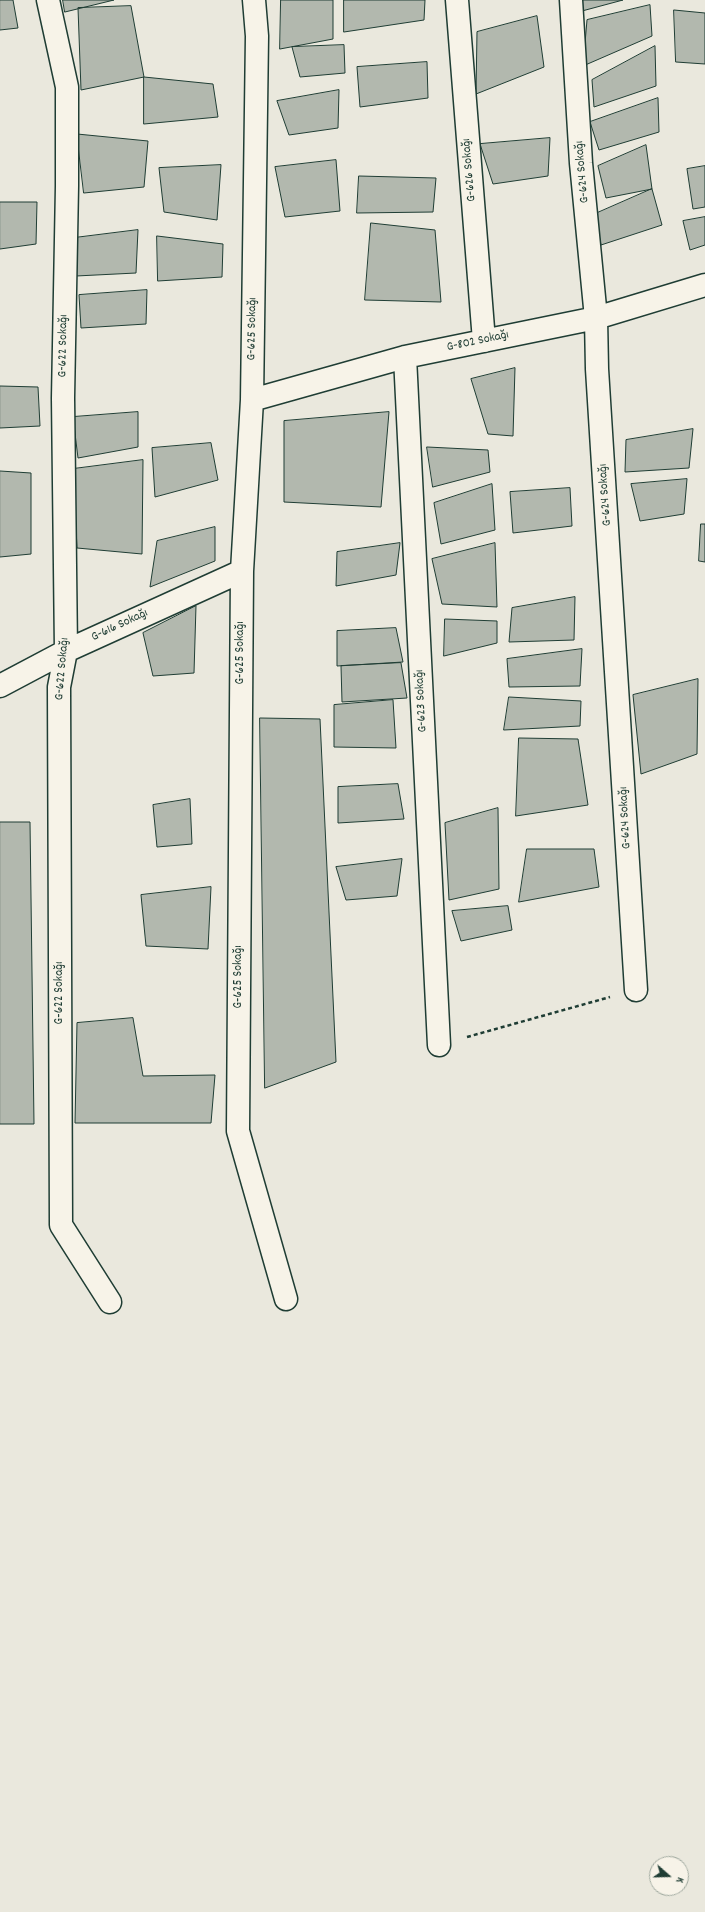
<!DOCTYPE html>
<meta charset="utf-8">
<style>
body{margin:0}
#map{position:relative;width:705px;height:1912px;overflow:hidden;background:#eae8dd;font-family:Dekko,sans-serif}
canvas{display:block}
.north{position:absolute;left:649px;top:1856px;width:40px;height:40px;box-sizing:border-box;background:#f7f3e8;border:1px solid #a1aaa0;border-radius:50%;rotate:110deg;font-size:11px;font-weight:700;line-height:16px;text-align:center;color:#1f3d34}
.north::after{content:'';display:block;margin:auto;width:14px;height:18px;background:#1f3d34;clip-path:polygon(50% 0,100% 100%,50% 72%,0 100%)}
</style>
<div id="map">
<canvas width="705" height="1912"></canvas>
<div class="north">K</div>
</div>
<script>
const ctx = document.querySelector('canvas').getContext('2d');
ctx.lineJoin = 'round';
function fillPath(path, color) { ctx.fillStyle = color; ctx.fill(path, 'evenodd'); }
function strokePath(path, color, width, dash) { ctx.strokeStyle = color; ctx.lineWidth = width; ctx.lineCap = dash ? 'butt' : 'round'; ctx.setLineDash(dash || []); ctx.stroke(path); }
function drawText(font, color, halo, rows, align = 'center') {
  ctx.font = font + ' Dekko,sans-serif'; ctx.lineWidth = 3.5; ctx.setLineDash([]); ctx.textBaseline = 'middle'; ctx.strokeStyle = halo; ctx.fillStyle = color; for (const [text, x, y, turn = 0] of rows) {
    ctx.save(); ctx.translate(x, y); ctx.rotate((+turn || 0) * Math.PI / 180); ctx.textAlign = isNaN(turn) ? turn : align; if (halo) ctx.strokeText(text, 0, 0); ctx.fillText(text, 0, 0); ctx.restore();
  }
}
const building = new Path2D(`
 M0 0H13L18 28 0 30Z
 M63 0H114L65 12Z
 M281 0H333V39L280 49Z
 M344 0H425L424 20 344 32Z
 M581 0H623L582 11Z
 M650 5 652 36 583 66 587 20Z
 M131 6 144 77 81 90 78 8Z
 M674 10 705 13V64L676 62Z
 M537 16 544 67 476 94 477 32Z
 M344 45 345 73 300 77 292 47Z
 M655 46 656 86 594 107 592 80Z
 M427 62 428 98 360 107 357 67Z
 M144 77 213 84 218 117 144 124Z
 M339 90 338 128 289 135 277 101Z
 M658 98 659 132 599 150 590 122Z
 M77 134 148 141 144 187 84 193Z
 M550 138 548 176 493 184 480 144Z
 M646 145 652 189 606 198 598 166Z
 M336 160 340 211 285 217 275 167Z
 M221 165 217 220 164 212 159 168Z
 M705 166V207L693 209 687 169Z
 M359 176 436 178 433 212 357 213Z
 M652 189 662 225 601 245 595 214Z
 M0 202H37L36 244 0 249Z
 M705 217V245L690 250 683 221Z
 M371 223 435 230 441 302 365 300Z
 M138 230 136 273 76 276 74 238Z
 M157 236 223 244 222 277 158 281Z
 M147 290 146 324 81 328 79 295Z
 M515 368 513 436 488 434 471 379Z
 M0 386 38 387 40 426 0 428Z
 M138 412V447L78 458 73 417Z
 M389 412 381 507 284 502V421Z
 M693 429 689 468 625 472 626 440Z
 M211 443 218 480 155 497 152 448Z
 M427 447 488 450 490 472 433 487Z
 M143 460 142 554 77 548 73 469Z
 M0 471 31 473V554L0 557Z
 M687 479 684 514 640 521 631 484Z
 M492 484 495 530 441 544 434 503Z
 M570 488 572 526 513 533 510 492Z
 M701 524H705V562L699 561Z
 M215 527V561L150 587 157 541Z
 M400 543 396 575 336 586 337 552Z
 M495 543 497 607 442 604 432 559Z
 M575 597 574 640 509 642 512 608Z
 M196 606 194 673 153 676 143 633Z
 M445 619 497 621V643L444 656Z
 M396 628 403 662 337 666V631Z
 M582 649 580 686 509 687 507 659Z
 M401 663 407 698 342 702 341 666Z
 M698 679 697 754 641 774 633 695Z
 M509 697 581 701 580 726 504 730Z
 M393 700 396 748 334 747V705Z
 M260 718 320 719 336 1062 265 1088Z
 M519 738 578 739 588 805 516 816Z
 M398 784 404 819 338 823V787Z
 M190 799 192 844 157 847 153 805Z
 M498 808 499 889 449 900 445 823Z
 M0 822H30L34 1124H0Z
 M527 849H594L599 887 519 902Z
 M402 859 397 896 346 900 336 867Z
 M211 887 208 949 146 946 141 895Z
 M508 906 512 930 461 941 452 911Z
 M133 1018 143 1076 215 1075 211 1123H75L77 1023Z`);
const path = new Path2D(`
 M467 1037 610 997`);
const street = new Path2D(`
 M48 0 67 87V186L63 398 66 651 59 687 61 1225 110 1302
 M254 0 257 36 252 400 242 571 238 1131 286 1299
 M457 0 484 341
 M571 0 581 163 596 318 597 369 636 990
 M405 357 439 1045
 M252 400 405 357 596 318 705 285
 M0 686 66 651 242 571`);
const streetNames = [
 ["G-626 Sokağı",470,170,-95],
 ["G-624 Sokağı",583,172,-95],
 ["G-625 Sokağı",253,329,-89],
 ["G-802 Sokağı",478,342,-12],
 ["G-622 Sokağı",64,346,-89],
 ["G-624 Sokağı",606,495,-94],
 ["G-616 Sokağı",120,626,-25],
 ["G-625 Sokağı",241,653,-90],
 ["G-622 Sokağı",63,669,-85],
 ["G-623 Sokağı",422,701,-93],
 ["G-624 Sokağı",626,818,-93],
 ["G-625 Sokağı",239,977,-90],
 ["G-622 Sokağı",60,993,-90]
];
fillPath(building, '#b2b8ae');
strokePath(building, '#1f3d34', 1);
strokePath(street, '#1f3d34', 25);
strokePath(path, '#1f3d34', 2.5, [4, 3]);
strokePath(street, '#f7f3e8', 22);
drawText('13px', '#1f3d34', '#f7f3e8', streetNames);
</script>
